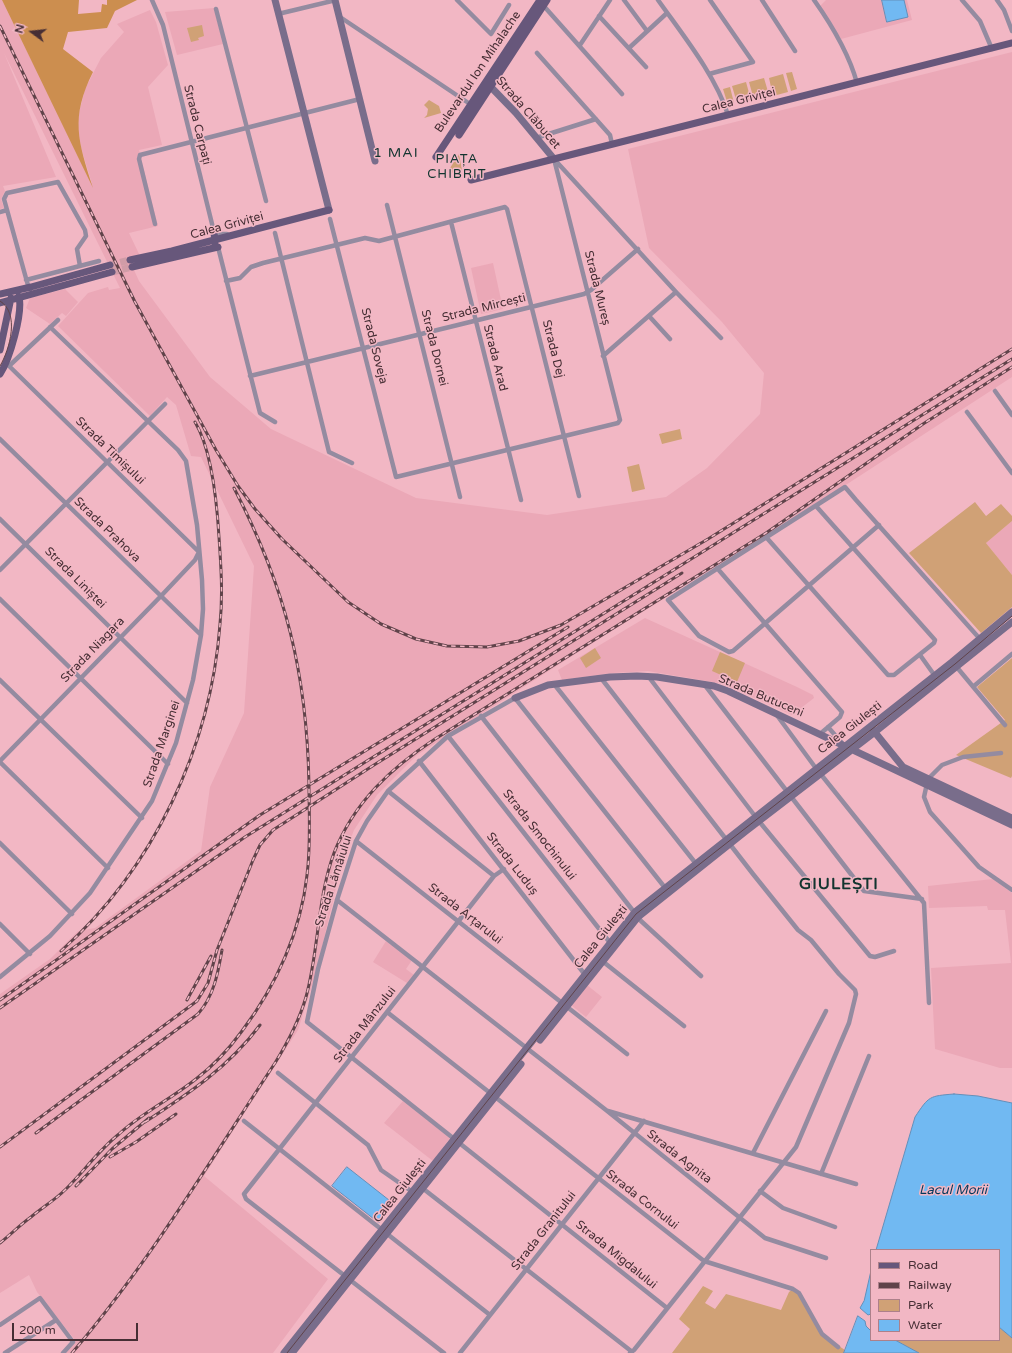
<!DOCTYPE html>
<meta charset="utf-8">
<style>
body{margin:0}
#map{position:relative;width:1012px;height:1353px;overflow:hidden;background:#f2b7c4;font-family:"Varela Round",sans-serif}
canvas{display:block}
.legend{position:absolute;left:870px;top:1249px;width:130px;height:92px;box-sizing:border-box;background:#f2b7c4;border:1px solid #ad808a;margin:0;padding:5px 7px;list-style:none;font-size:12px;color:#462e34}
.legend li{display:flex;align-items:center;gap:8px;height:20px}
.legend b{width:20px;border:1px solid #ad808a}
.north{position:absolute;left:12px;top:12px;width:40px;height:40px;-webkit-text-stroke:3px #f2b7c4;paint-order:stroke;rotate:285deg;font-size:11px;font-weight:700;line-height:16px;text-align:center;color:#462e34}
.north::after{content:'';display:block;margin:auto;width:14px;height:18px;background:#462e34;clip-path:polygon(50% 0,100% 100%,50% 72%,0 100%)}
.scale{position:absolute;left:12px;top:1323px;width:126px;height:18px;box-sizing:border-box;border:2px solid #462e34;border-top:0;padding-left:5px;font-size:12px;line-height:14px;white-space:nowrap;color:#462e34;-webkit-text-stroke:3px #f2b7c4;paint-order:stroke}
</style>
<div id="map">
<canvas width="1012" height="1353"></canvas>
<ul class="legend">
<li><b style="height:5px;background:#67577b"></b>Road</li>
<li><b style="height:5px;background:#60434a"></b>Railway</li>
<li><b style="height:11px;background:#d0a176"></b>Park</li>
<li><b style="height:11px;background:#71b9f2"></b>Water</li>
</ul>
<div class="north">N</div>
<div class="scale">200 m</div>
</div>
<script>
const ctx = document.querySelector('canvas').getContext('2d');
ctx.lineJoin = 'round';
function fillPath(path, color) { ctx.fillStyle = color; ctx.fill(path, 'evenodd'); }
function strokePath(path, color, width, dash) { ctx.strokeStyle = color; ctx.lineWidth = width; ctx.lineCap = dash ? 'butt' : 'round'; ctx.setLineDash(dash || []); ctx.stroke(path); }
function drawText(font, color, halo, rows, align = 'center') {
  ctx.font = font + ' "Varela Round",sans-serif'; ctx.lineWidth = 3; ctx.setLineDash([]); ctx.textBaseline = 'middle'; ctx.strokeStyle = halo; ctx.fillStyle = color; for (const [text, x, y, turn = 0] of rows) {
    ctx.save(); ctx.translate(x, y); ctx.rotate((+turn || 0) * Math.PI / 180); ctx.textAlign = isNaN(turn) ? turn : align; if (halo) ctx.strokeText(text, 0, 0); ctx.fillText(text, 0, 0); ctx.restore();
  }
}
const built = new Path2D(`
 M0 0H2L92 184 82 151 77 129 80 109 85 89 101 58 124 32 117 24 150 10 156 22 168 65 148 87 162 145 139 150 158 226 129 233 140 256 129 259 139 281 210 377 271 429 416 498 547 515 666 497 707 468 760 414 764 373 722 322 649 248 628 149 1012 52V377L778 529 613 630 417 755 377 795 354 830 342 862 316 973 298 1030 204 1176 328 1279 273 1353H64L75 1340 37 1292 29 1275 0 1293V994L50 959 78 931 95 928 201 851 210 787 244 713 254 566 201 457 191 456 176 405 167 397 150 416 58 326 88 293 108 287 109 290 120 288 4 53 56 177 3 186 5 191 1 199 4 208 0 209Z
 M826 0H907L912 20 841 39 820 6Z
 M214 8 223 44 177 55 165 12Z
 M493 263 503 309 481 314 471 268Z
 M65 289 78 302 66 316 62 313 50 324 26 308 30 298Z
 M1012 521V575L986 543Z
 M645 618 797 687 813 695 814 698 792 715 724 684 648 671 612 673 562 680 558 670Z
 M993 879 1012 893V1068H1000L935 1049 931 968 1011 963 1005 910H988L987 906 929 908 928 886Z
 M386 941 412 960 406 969 414 975 407 983 373 962Z
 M587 985 602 997 586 1017 571 1005Z
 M403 1101 450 1138 433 1161 384 1123Z`);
const green = new Path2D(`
 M202 25 204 36 198 38 199 40 191 42 187 28Z
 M792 72 797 89 791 91 786 73Z
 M783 74 788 92 773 96 769 78Z
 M764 78 769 95 754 100 749 82Z
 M746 82 751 100 737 103 732 86Z
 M730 87 734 103 728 105 723 89Z
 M429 100 439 106 441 113 424 118 427 115 428 109 424 105Z
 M459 154 462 170 451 173 450 168Z
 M680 429 682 439 662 444 659 434Z
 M639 464 645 489 632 492 627 467Z
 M975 502 986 516 1001 504 1012 516V521L986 543 1012 575V607L981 633 909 553Z
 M595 648 601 658 586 668 580 658Z
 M720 652 745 663 737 682 712 671Z
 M1012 658V776L1011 778 956 755 1005 720 977 687Z
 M703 1286 713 1291 705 1303 715 1309 726 1294 781 1310 789 1292 793 1289 799 1293 825 1337 845 1350 844 1353H672L690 1329 679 1319Z
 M999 1327 1012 1338V1353H919L895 1340H999Z`);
const forest = new Path2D(`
 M2 0H79L78 14 101 12 102 4 107 5V0H137L115 11 107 28 68 32 63 49 93 72C70 118 78 141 93 188Z`);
const water = new Path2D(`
 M882 0H904L908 17 887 22Z
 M954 1094 978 1096 1012 1103V1338L999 1327V1250H876L915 1117C929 1096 929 1096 954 1094Z
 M347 1167 394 1204 379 1223 332 1186Z
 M871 1271V1314L868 1315 860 1308 864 1301Z
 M858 1316 865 1321 866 1326 871 1331V1340H895L919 1353H844Z`);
const primaryTunnel = new Path2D(`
 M110 265 130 260
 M112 272 132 267`);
const street = new Path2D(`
 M152 0 163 25 214 232 218 234H227
 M457 0 491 34 509 5
 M624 0 647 31
 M658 0C682 34 716 76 728 115
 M762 0 795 51
 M814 0C831 24 849 54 857 83
 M962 0 980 21 992 49
 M997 0 1004 10 1012 31
 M542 4 622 94
 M216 9 266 201
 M278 14 336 0
 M599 16 646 67
 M340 17 470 104
 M580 45 610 0
 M629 48 667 13
 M537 53 610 135 612 144
 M709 74 753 62 710 0
 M536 138 596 119
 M554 159 676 292 721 338
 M387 205 460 497
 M0 212 7 210
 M330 219 396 477 618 423 620 420 554 159
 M451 222 521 500
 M155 224 139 159 140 155 360 99
 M275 233 329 452 352 463
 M218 247 260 413 275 422
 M26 280 99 261
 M226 281 240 278 251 267 263 263 365 238 379 241 505 207 507 209 579 496
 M29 289 4 199 7 193 58 182 85 230 86 236 77 249 80 266
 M649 316 670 339
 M603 356 676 292
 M9 366 58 320
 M250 376 584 294 591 290 638 249
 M995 391 1012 415
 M967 412 1012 473
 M0 439 201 635
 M0 519 187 703
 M879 525 733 651 729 652 699 636 668 600 845 487 856 500 980 639 982 641
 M766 537 888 675H894L934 643 935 640 816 506
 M717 568 842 712 840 717 820 734
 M0 570 165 404
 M0 599 168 764
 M920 655 935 676
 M955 665 1005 725
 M648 676 758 820 870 956 875 957 894 951
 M601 678 753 874 798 930 811 940 839 974 855 990 856 994 849 1023 796 1147 634 1350 630 1353
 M0 680 142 818
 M554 684 697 865
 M704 684 864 891 922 899
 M974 686 1012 654
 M776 714 815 767 924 903 929 1003
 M481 716 641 921 701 976
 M828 727 842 743
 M448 736 611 944
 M1001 753 963 757 942 765 928 779 924 797 930 812 979 867 1012 890
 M0 761 161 596 195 560 199 552 6 363
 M419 761 586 976
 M0 762 108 868
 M388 791 494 876
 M356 841 627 1054
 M0 843 72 914
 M666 889 515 698 448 736 388 791 367 821 356 841 337 900 318 969 307 1022 667 1308
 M337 900 606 1110 765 1238 826 1258
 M0 924 30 954
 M601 960 684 1026
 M0 977 50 936 90 893 152 801 176 743 193 680 201 635 203 609 202 580 197 525 186 461 178 450 50 327
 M387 1012 704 1261 793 1289 799 1293 822 1334 838 1347
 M278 1073 368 1145 381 1170 414 1193
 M608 1111 856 1184
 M244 1121 490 1315
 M753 1153 826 1011
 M821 1174 869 1056
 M421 1187 631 1351
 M760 1191 783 1208 835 1227
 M0 1325 40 1298 73 1342 63 1353
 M5 1353 56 1320
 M444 1353 246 1199 244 1194 494 876 504 869
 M460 1353 644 1121`);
const secondary = new Path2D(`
 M275 0 329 210
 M335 0 375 161
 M487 83 516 113 554 159
 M515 698 548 685 610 677 637 676 657 677 714 686 728 691 1012 825
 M873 730 903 767 1012 818
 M540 1040 638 917 746 831 875 732 1012 622
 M284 1353 635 912 952 662 1012 612
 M292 1353 521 1064`);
const primary = new Path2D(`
 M459 135 547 0
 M436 157 540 0
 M471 180 1012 43
 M214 232 215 244
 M130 260 172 251 329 210
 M132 267 218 247
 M0 294 31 287 110 265
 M0 303 112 272
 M0 350 11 298
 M0 374C10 359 23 313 19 296`);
const tram = new Path2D(`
 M0 301C20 313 10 349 0 366
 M287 1353 636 914 955 664 1012 616`);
const rail = new Path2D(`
 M0 26 135 302 216 450 238 486 255 509 282 539 348 602 381 624 416 639 447 646 487 647 519 641 561 625 708 539 1012 349
 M61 951C153 869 211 747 220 624 223 595 221 566 219 537 217 504 212 450 195 422
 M0 1000 260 815 568 627
 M187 1000 211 956
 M0 1008 245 837 1012 359
 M145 1122C188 1094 229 1067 260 1025
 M36 1133 198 1014C214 996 218 973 222 950
 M0 1147 197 1001 208 983 217 950 253 860 260 845 273 830 374 765 682 573
 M110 1157 136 1142 176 1114
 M76 1186 112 1149 149 1118
 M0 1243C11 1234 20 1225 31 1217 43 1207 55 1200 66 1189 84 1171 99 1150 119 1134 142 1113 171 1099 196 1079 213 1066 229 1049 242 1031 276 986 301 931 307 875 311 845 309 815 309 785 307 674 286 588 234 488
 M72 1353C148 1264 211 1160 275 1063 288 1042 299 1021 306 997 319 950 317 899 334 853 354 802 391 768 435 739L766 533 923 424 1012 367`);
const streetNames = [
 ["Bulevardul Ion Mihalache",478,72,-56],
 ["Calea Griviței",739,101,-14],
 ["Strada Clăbucet",528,113,49],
 ["Strada Carpați",197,125,76],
 ["Calea Griviței",227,226,-15],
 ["Strada Mureș",597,288,76],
 ["Strada Mircești",484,308,-14],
 ["Strada Soveja",374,346,76],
 ["Strada Dornei",434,348,76],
 ["Strada Dej",553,349,76],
 ["Strada Arad",495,358,76],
 ["Strada Timișului",110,451,44],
 ["Strada Prahova",107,530,44],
 ["Strada Liniștei",75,578,45],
 ["Strada Niagara",93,650,-46],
 ["Strada Butuceni",761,696,23],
 ["Calea Giulești",850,728,-38],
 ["Strada Marginei",162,744,-71],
 ["Strada Smochinului",539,835,52],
 ["Strada Luduș",512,864,52],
 ["Strada Lămâiului",334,881,-72],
 ["Strada Arțarului",465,914,38],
 ["Calea Giulești",601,937,-51],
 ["Strada Mânzului",365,1025,-52],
 ["Strada Agnita",679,1157,38],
 ["Calea Giulești",400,1191,-52],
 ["Strada Cornului",642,1200,38],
 ["Strada Granitului",544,1231,-52],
 ["Strada Migdalului",616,1255,39]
];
const neighbourhoodNames = [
 ["PIAȚA",457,160],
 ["CHIBRIT",457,175]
];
const waterNames = [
 ["Lacul Morii",953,1191]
];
const quarterNames = [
 ["1 MAI",396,153]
];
const districtNames = [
 ["GIULEȘTI",839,885]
];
fillPath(built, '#eba8b7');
fillPath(green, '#d0a176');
fillPath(forest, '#cc8e4f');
fillPath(water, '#71b9f2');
strokePath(water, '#648fb9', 1);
strokePath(primaryTunnel, '#d09ca7', 7, [7, 3.5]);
strokePath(street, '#948ba0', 4.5);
strokePath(secondary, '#796d8b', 7);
strokePath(primary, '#67577b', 7);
strokePath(tram, '#60434a', 1);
strokePath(rail, '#60434a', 3);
strokePath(rail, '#f2b7c4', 1.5, [4.5]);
drawText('12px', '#462e34', '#f2b7c4', streetNames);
ctx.letterSpacing = '1px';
drawText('13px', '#12342f', '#f2b7c4', neighbourhoodNames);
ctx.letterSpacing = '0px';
drawText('italic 13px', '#00385d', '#f2b7c4', waterNames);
ctx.letterSpacing = '1px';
drawText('14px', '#12342f', '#f2b7c4', quarterNames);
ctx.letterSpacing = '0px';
ctx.letterSpacing = '1px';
drawText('bold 16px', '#12342f', '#f2b7c4', districtNames);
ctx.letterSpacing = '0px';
</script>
